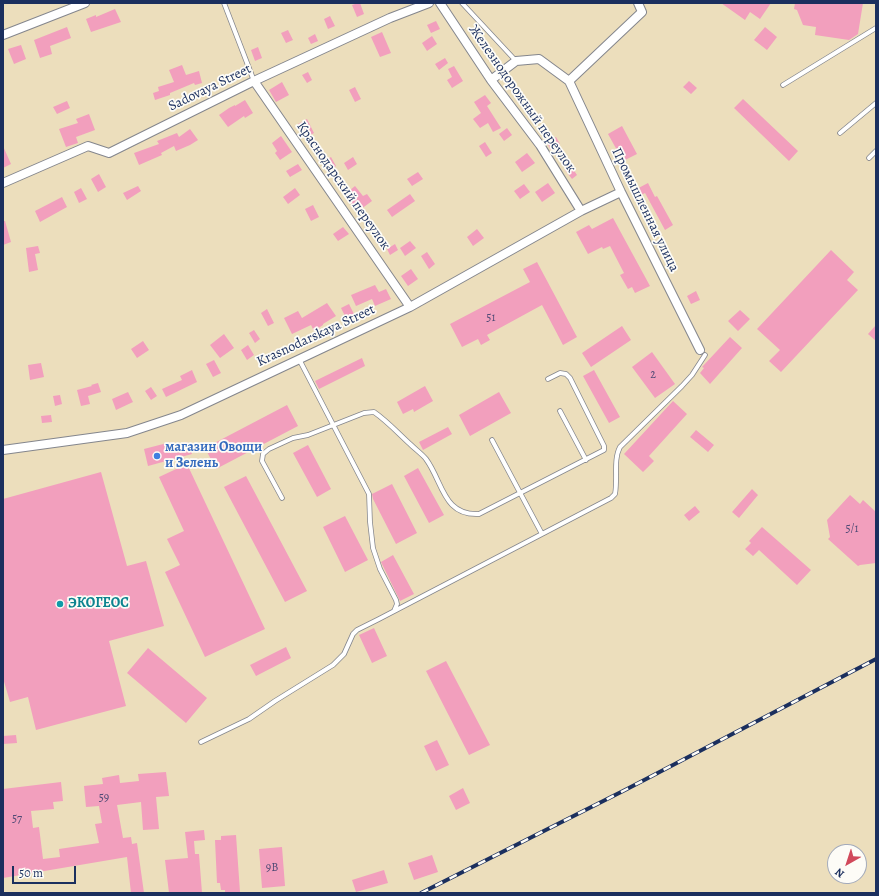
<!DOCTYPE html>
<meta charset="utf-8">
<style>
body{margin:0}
#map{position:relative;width:879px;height:896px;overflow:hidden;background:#ecdebc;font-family:Alegreya,serif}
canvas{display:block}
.frame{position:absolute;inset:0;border:4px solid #1b2f5e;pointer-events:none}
.north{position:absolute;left:827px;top:844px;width:40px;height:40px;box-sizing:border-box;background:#fdfcf7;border:1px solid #a3aaba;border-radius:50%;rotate:219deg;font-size:11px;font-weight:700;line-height:16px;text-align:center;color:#1b2f5e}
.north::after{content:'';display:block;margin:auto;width:14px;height:18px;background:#d1495b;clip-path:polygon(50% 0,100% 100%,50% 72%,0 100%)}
.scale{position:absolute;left:12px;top:866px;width:64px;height:18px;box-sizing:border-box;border:2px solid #1b2f5e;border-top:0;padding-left:5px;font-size:12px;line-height:14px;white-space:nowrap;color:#1b2f5e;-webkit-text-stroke:3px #fdfcf7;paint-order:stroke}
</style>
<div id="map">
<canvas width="879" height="896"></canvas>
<div class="frame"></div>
<div class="north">N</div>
<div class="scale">50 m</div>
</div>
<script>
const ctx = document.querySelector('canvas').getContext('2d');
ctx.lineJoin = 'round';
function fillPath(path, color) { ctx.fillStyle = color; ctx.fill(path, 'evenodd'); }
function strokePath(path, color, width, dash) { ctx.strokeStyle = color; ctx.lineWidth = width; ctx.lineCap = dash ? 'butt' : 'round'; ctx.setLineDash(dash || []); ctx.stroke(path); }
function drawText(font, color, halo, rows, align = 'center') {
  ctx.font = font + ' Alegreya,serif'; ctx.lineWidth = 3.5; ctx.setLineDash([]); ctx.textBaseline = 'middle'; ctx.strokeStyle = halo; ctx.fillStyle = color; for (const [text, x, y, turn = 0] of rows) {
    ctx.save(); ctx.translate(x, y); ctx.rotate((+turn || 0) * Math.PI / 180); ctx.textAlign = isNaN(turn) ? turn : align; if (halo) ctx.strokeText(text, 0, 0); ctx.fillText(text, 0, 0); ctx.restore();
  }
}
const building = new Path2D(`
 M358 3H360L364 14 357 17 352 5Z
 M721 3H771L760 19 750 12 745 20Z
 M795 3H863L858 34 849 40 815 35 816 27 803 25 797 10 794 9Z
 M115 9 121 22 91 32 86 19 96 15V17Z
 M330 16 335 26 328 29 324 19Z
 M436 21 440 29 431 33 427 25Z
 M67 27 71 38 50 46 52 54 40 58 34 40Z
 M765 27 777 37 767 50 754 40Z
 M288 30 293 40 286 43 281 33Z
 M382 32 391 53 380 57 371 37Z
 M315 34 318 41 311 44 308 38Z
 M432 36 437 44 427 51 422 43Z
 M21 45 26 59 14 64 8 49Z
 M258 47 262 58 255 61 251 50Z
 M445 58 448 63 439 70 435 64Z
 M182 65 186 75 199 71 202 83 195 85 194 83 170 93V95L155 100 153 93 159 91 158 87 174 82 169 70Z
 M454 66 463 81 452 88 447 80 452 77 448 69Z
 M308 72 312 80 307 83 302 75Z
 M689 81 697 88 691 94 683 87Z
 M282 82 289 95 276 102 269 90Z
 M355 87 361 99 355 102 349 90Z
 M485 95 491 103 487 106 501 128 493 132 488 123 480 128 473 119 481 113 474 102Z
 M743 99 798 151 789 161 734 108Z
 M245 100 253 113 245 118 244 116 228 127 219 115 229 108 235 105V106Z
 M67 101 70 108 57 114 53 107Z
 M89 114 95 130 76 137 78 143 66 147 59 129 78 123 76 119Z
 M307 119 314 133 305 138 298 124Z
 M622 126 637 154 623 161 608 134Z
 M507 128 512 135 504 141 499 134Z
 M190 129 198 140 190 145 176 151 174 146 161 153 162 155 139 165 134 153 159 144 157 141 177 133 179 137Z
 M281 136 292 152 280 160 275 153 277 151 272 143Z
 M556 137 560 144 551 150 547 143Z
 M485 142 492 153 486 157 479 146Z
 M3 146 11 164 3 168Z
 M527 153 535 163 522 172 515 162Z
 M331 157 336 166 328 172 322 163Z
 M353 157 357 164 348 170 344 163Z
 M298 164 302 170 290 177 286 171Z
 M571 166 577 175 572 179 565 170Z
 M418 172 423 179 412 186 407 179Z
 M99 174 106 187 98 192 91 179Z
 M548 183 555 193 542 202 535 192Z
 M648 183 655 197 657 196 673 225 665 230 645 193 634 199 631 192Z
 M524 184 530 192 520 199 514 191Z
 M138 186 141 191 127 200 123 193Z
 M355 186 363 196 367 194 372 201 357 212 344 195Z
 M81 188 87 199 79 203 74 192Z
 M295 188 300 195 288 204 283 197Z
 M410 194 415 201 392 217 387 210Z
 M62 197 67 207 40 222 35 211Z
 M313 205 319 217 311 221 305 209Z
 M613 218 650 286 635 293 632 287 628 289 620 275 624 273 610 246 603 249 602 247 588 254 576 232 589 225 592 229Z
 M3 221H5L11 242 3 245Z
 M343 227 349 234 338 241 333 234Z
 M477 229 484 238 473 246 467 237Z
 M410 241 416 248 405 256 400 248Z
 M395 244 398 250 390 255 387 249Z
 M38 246 40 253 35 254 38 270 29 272 26 248Z
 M831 250 854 272 847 280 858 290 781 372 769 361 780 350 757 329Z
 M427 252 435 264 429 269 421 256Z
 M537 262 577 337 563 345 542 305 487 335 490 340 481 345 478 339 462 347 450 324 530 282 523 269Z
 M411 269 418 279 408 286 401 276Z
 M375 285 379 292 386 289 391 299 375 306 372 299 356 306 351 295Z
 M696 291 700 300 691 304 687 296Z
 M327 303 336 316 323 324V325L314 331 311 325 292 334 284 318 298 311 302 318Z
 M349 304 354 314 346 318 341 308Z
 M267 309 274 323 268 326 261 313Z
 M740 310 750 319 738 331 728 321Z
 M876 325V341L868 334Z
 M622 326 631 340 591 367 582 353Z
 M254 330 260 339 255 343 249 333Z
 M224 334 234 348 220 358 210 345Z
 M730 337 742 348 710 384 700 373 704 368 702 367Z
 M143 341 149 350 137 358 131 349Z
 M248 345 254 355 247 360 241 350Z
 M652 352 675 384 655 398 632 367Z
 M362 358 365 366 319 389 315 381Z
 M214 360 221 373 213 377 206 364Z
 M41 363 44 377 30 380 28 365Z
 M192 370 197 382 166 397 162 389 182 380 180 376Z
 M594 370 620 417 609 423 583 376Z
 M98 383 101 392 88 396 90 404 81 406 77 390 92 386 91 385Z
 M425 386 433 401 414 412 413 409 403 414 397 402Z
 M151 387 157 396 151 400 145 391Z
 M128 392 133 402 116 410 112 399Z
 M499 392 511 413 470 436 459 415Z
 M60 395 62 404 55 406 53 396Z
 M673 401 687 414 649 456 654 461 643 472 624 454Z
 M287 405 298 426 216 469 205 448Z
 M51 415 52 422 42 423 41 416Z
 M448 427 452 434 423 450 419 442Z
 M696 430 714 445 708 452 690 437Z
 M187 442 192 454 148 466 144 449 167 443 169 450Z
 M308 445 331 489 317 497 293 453Z
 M187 464 265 629 205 657 165 572 180 565 167 539 184 531 159 477Z
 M418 468 444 515 429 523 404 476Z
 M101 472 127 566 146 561 164 626 109 641 126 706 36 730 28 697 10 702 3 678V499Z
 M246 476 307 591 285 602 224 487Z
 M392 484 417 533 396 544 373 499 372 494Z
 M752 489 758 495 739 518 732 512Z
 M850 495 860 504 863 500 876 512V563L860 565 858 566 828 539 830 537 827 520Z
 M695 506 700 512 689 521 684 515Z
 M345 516 368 560 345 572 323 527Z
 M762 527 811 570 797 585 759 550 753 556 745 549 751 543 749 541Z
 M393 555 414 594 400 601 381 562Z
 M374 628 387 656 372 663 359 635Z
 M286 647 291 658 256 676 250 665Z
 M148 648 207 698 186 723 127 673Z
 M446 661 490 745 469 755 426 671Z
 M16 735 17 743 3 744V736Z
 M437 740 449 765 436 771 424 746Z
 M166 772 169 796 156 797 159 829 143 830 141 802 117 805 123 838 131 837 132 844 137 843 144 893H131L127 857 3 878V789L61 782 63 801 53 802 54 809 31 811 33 828 39 827 43 859 60 857 59 849 99 843 95 824 102 823 99 806 86 807 84 786 103 784 102 778 119 775 120 783 139 781 138 774Z
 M463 788 470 803 456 810 449 796Z
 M204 830 205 840 194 841 195 854H199L202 893H169L165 860 188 858 185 832Z
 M236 835 240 892 225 893V890H221L220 883H217L215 840H221V836Z
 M282 847 285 886 262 888 259 849Z
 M432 855 438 872 414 880 408 863Z
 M384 870 388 883 356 892 352 880Z`);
const lane = new Path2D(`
 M224 3 254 81
 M462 3 516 61
 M783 85 876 28
 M840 133 876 103
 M869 158 876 151
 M299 359 369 494 370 522 373 548 380 569 396 600 397 604 394 611
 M560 411 586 460
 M492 440 542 534
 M282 498 262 461 263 454 269 449 293 438 308 435 364 413 374 412C387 421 398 433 410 444 415 449 422 454 426 459 443 482 443 516 479 514L604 450V446L570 378 566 374 560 373 548 379
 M201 742 249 719 275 701 333 665 344 654 353 634 357 630 379 619 611 498 615 494C618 479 613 460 620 447L682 386 692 375 705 355`);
const street = new Path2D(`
 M440 3 491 80 540 145 581 211
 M3 35 85 3
 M491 80 516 61 539 59 569 81 642 12 638 3
 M254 81 410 307
 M569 81 621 192 700 350
 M3 183 88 146 109 153 254 81 390 18 429 3
 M3 450 127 433 181 415 410 307 581 211 621 192`);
const rail = new Path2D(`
 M421 893 627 789 876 659`);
const markers = [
 [157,456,4,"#3f7fe0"],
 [60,604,4,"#0f9aa8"]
];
const numberNames = [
 ["51",491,318],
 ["2",653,375],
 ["5/1",852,529],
 ["59",104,798],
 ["57",17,819],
 ["9В",272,868]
];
const streetNames = [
 ["Sadovaya Street",210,88,-26],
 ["Железнодорожный переулок",522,99,55],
 ["Краснодарский переулок",343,186,55],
 ["Промышленная улица",645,210,64],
 ["Krasnodarskaya Street",316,336,-25]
];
const shopNames = [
 ["магазин Овощи",165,448],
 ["и Зелень",165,464]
];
const cultureNames = [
 ["ЭКОГЕОС",68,604]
];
fillPath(building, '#f29fbd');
strokePath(lane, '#84868d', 5.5);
strokePath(street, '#84868d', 10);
strokePath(lane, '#fff', 4);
strokePath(street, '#fff', 8);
strokePath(rail, '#1b2f5e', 4);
strokePath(rail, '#fdfcf7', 2.5, [8]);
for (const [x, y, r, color] of markers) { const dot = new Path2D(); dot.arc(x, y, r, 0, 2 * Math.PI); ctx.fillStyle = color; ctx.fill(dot); strokePath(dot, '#fdfcf7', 1.5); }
drawText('12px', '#514b76', null, numberNames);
drawText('14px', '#1b2f5e', '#fdfcf7', streetNames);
drawText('bold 14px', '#366cbe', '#fdfcf7', shopNames, 'left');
drawText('bold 14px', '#0d838f', '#fdfcf7', cultureNames, 'left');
</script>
